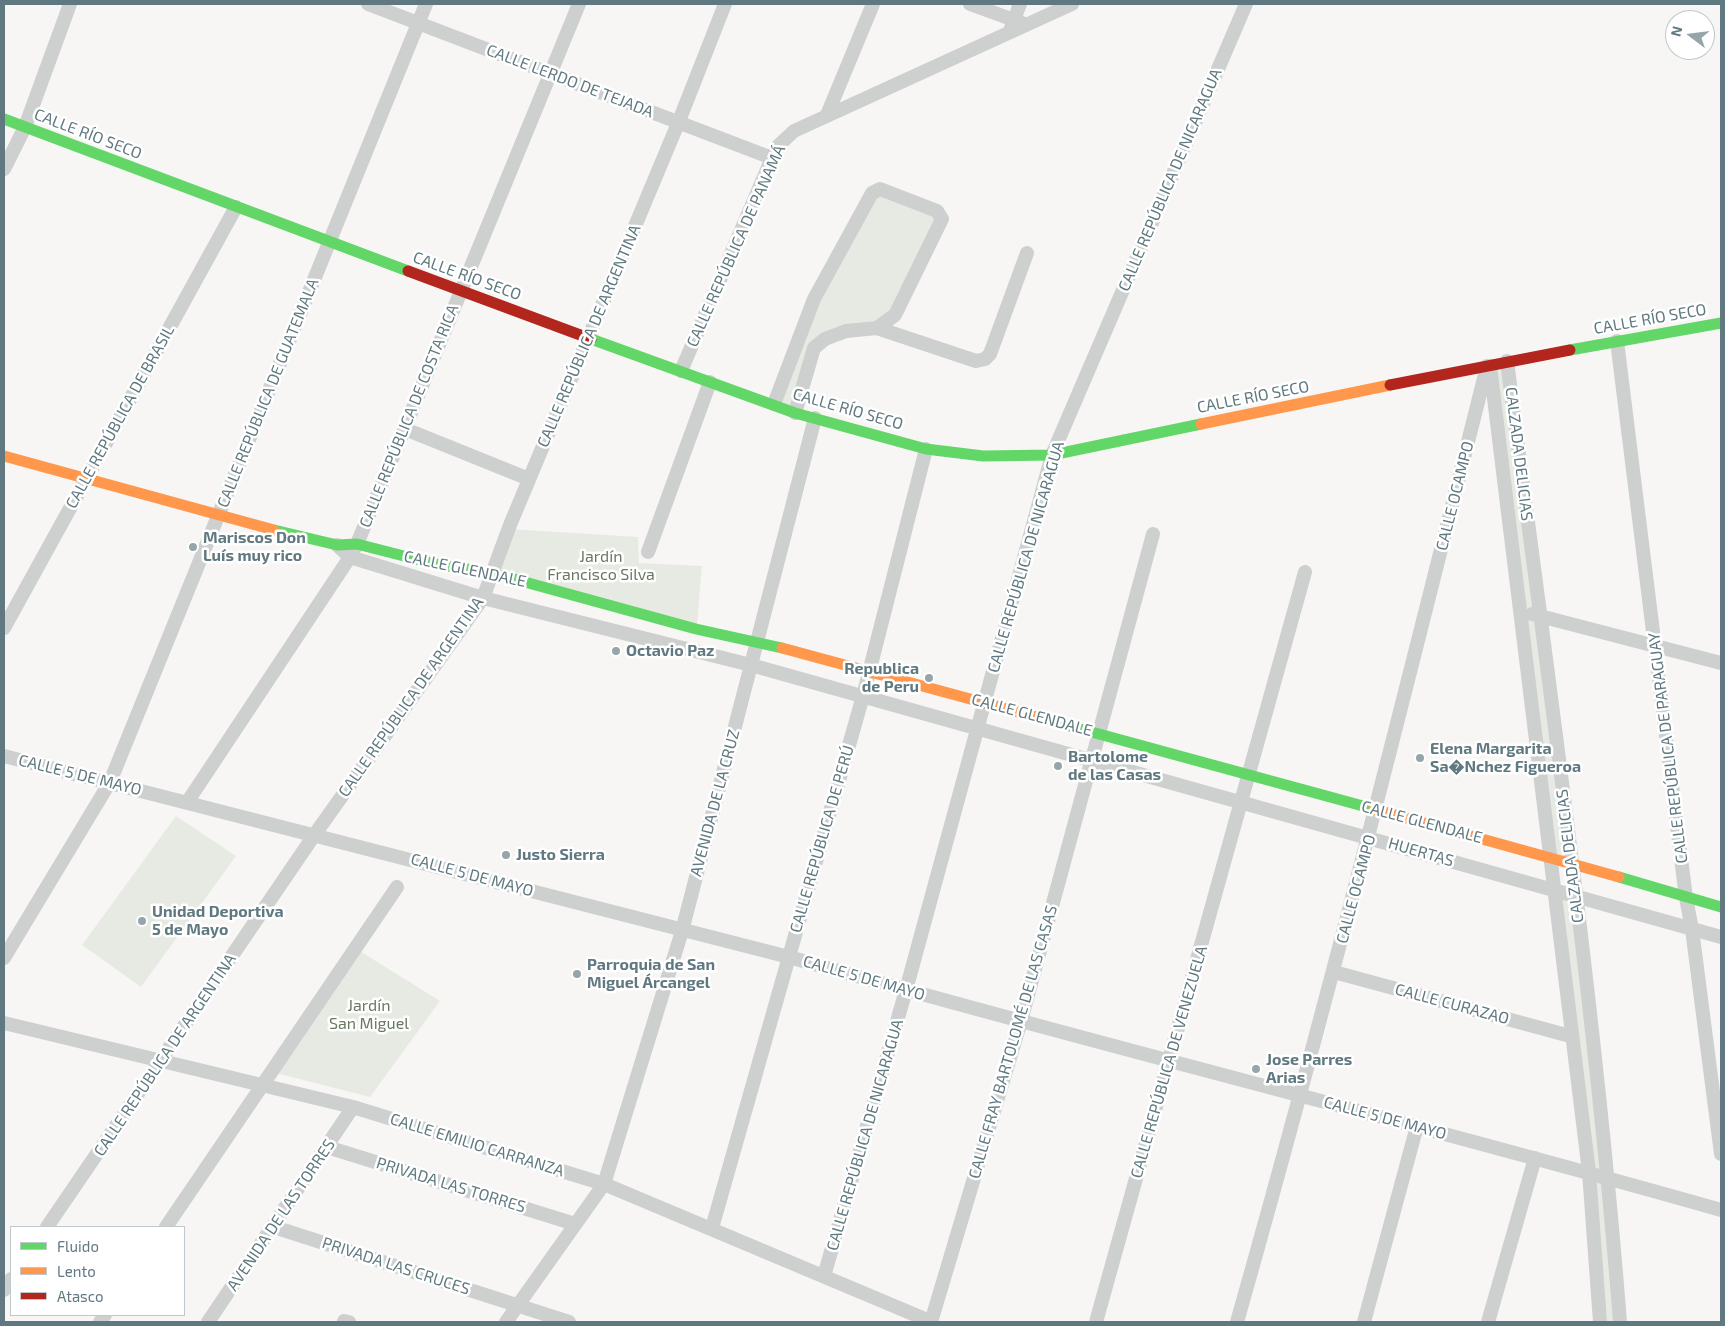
<!DOCTYPE html>
<meta charset="utf-8">
<style>
body{margin:0}
#map{position:relative;width:1725px;height:1326px;overflow:hidden;background:#f7f6f5;font-family:"Exo 2",sans-serif}
canvas{display:block}
.frame{position:absolute;inset:0;border:5px solid #607981;pointer-events:none}
.legend{position:absolute;left:10px;top:1226px;width:175px;height:90px;box-sizing:border-box;background:#fff;border:1px solid #bfc9cd;margin:0;padding:6px 9px;list-style:none;font-size:15px;color:#607981}
.legend li{display:flex;align-items:center;gap:10px;height:25px}
.legend b{width:25px;border:1px solid #bfc9cd}
.north{position:absolute;left:1665px;top:10px;width:50px;height:50px;box-sizing:border-box;background:#fff;border:1px solid #bfc9cd;border-radius:50%;rotate:285deg;font-size:14px;font-weight:700;line-height:20px;text-align:center;color:#607981}
.north::after{content:'';display:block;margin:auto;width:18px;height:22px;background:#95a5aa;clip-path:polygon(50% 0,100% 100%,50% 72%,0 100%)}
</style>
<div id="map">
<canvas width="1725" height="1326"></canvas>
<div class="frame"></div>
<ul class="legend">
<li><b style="height:6px;background:#63d668"></b>Fluido</li>
<li><b style="height:6px;background:#ff974d"></b>Lento</li>
<li><b style="height:6px;background:#b3261e"></b>Atasco</li>
</ul>
<div class="north">N</div>
</div>
<script>
const ctx = document.querySelector('canvas').getContext('2d');
ctx.lineJoin = 'round';
function fillPath(path, color) { ctx.fillStyle = color; ctx.fill(path, 'evenodd'); }
function strokePath(path, color, width, dash) { ctx.strokeStyle = color; ctx.lineWidth = width; ctx.lineCap = dash ? 'butt' : 'round'; ctx.setLineDash(dash || []); ctx.stroke(path); }
function drawText(font, color, halo, rows, align = 'center') {
  ctx.font = font + ' "Exo 2",sans-serif'; ctx.lineWidth = 5; ctx.setLineDash([]); ctx.textBaseline = 'middle'; ctx.strokeStyle = halo; ctx.fillStyle = color; for (const [text, x, y, turn = 0] of rows) {
    ctx.save(); ctx.translate(x, y); ctx.rotate((+turn || 0) * Math.PI / 180); ctx.textAlign = isNaN(turn) ? turn : align; if (halo) ctx.strokeText(text, 0, 0); ctx.fillText(text, 0, 0); ctx.restore();
  }
}
const green = new Path2D(`
 M872 193 942 219 895 315 825 339 789 410 776 404 814 299Z
 M1502 367 1567 858 1553 853 1490 370Z
 M511 529 638 537 639 563 702 566 697 625 494 571Z
 M176 816 236 856 141 987 82 945Z
 M1553 895 1572 901 1603 1171 1592 1167Z
 M355 948 440 1001 370 1097 272 1072Z
 M1593 1178 1605 1181 1615 1322H1604Z`);
const street = new Path2D(`
 M368 4 772 158
 M970 4 1025 24
 M1011 28 1020 4
 M827 115 873 4
 M4 169 25 127 70 4
 M1617 341 1686 898 1692 929 1721 1154
 M1507 361C1548 681 1595 1001 1620 1322
 M1490 366 1589 1172 1600 1322
 M681 371 772 158 778 146 794 131 1072 4
 M774 404 814 299 872 193 880 189 937 211 942 219 895 315 877 328
 M795 413 814 348 825 339 846 331 877 328 976 361 985 359 990 354 1027 253
 M405 429 529 479
 M337 545 350 557 483 598 751 665 1721 937
 M648 552 710 382
 M1532 614 1721 663
 M4 628 236 207
 M4 756 789 957C1098 1045 1412 1122 1721 1210
 M188 801 350 557 357 544 579 4
 M4 958 110 782 426 4
 M1334 972 1570 1036
 M4 1023 353 1107 604 1184 932 1322
 M327 1147 575 1224
 M47 1227 315 834 483 598 510 525 679 121 725 4
 M166 1227 397 887
 M274 1227 569 1322
 M712 1228 863 696 926 449
 M824 1276 906 990 1052 455 1246 4
 M4 1290 11 1279
 M344 1321 349 1322
 M100 1322 105 1315
 M208 1322 353 1107
 M506 1322 604 1184 682 931 815 418
 M931 1322 1021 1021 1153 534
 M1096 1322 1305 572
 M1237 1322C1327 1005 1407 686 1487 366
 M1364 1322 1417 1126
 M1488 1322 1535 1158`);
const fast = new Path2D(`
 M4 119 408 271
 M591 339 795 413 926 449 983 456 1052 455 1201 424
 M1570 350 1721 323
 M274 530 337 545 357 544 435 564 492 573 696 629 782 648
 M1033 716 1374 809
 M1619 877 1721 907`);
const slow = new Path2D(`
 M1201 424 1390 385
 M4 456 274 530
 M782 648 1033 716
 M1374 809 1619 877`);
const jam = new Path2D(`
 M408 271 591 339
 M1390 385 1570 350`);
const markers = [
 [193,547,5,"#95a5aa"],
 [616,651,5,"#95a5aa"],
 [929,678,5,"#95a5aa"],
 [1420,758,5,"#95a5aa"],
 [1058,766,5,"#95a5aa"],
 [506,855,5,"#95a5aa"],
 [142,921,5,"#95a5aa"],
 [577,974,5,"#95a5aa"],
 [1256,1069,5,"#95a5aa"]
];
const streetNames = [
 ["CALLE LERDO DE TEJADA",570,81,21],
 ["CALLE RÍO SECO",88,134,21],
 ["CALLE REPÚBLICA DE NICARAGUA",1170,180,-67],
 ["CALLE REPÚBLICA DE PANAMÁ",736,246,-66],
 ["CALLE RÍO SECO",467,276,20],
 ["CALLE RÍO SECO",1650,319,-10],
 ["CALLE REPÚBLICA DE ARGENTINA",589,336,-67],
 ["CALLE REPÚBLICA DE GUATEMALA",268,393,-68],
 ["CALLE RÍO SECO",1253,397,-11],
 ["CALLE RÍO SECO",848,409,16],
 ["CALLE REPÚBLICA DE COSTA RICA",409,416,-68],
 ["CALLE REPÚBLICA DE BRASIL",120,417,-61],
 ["CALZADA DELICIAS",1519,454,83],
 ["CALLE OCAMPO",1455,496,-76],
 ["CALLE REPÚBLICA DE NICARAGUA",1026,557,-74],
 ["CALLE GLENDALE",465,569,12],
 ["CALLE REPÚBLICA DE ARGENTINA",411,697,-55],
 ["CALLE GLENDALE",1032,715,15],
 ["CALLE REPÚBLICA DE PARAGUAY",1668,748,-97],
 ["CALLE 5 DE MAYO",80,775,14],
 ["AVENIDA DE LA CRUZ",715,803,-75],
 ["CALLE GLENDALE",1422,822,15],
 ["CALLE REPÚBLICA DE PERÚ",822,839,-74],
 ["HUERTAS",1421,852,16],
 ["CALZADA DELICIAS",1570,856,-97],
 ["CALLE 5 DE MAYO",472,875,15],
 ["CALLE OCAMPO",1356,889,-75],
 ["CALLE 5 DE MAYO",864,978,16],
 ["CALLE CURAZAO",1452,1004,15],
 ["CALLE FRAY BARTOLOMÉ DE LAS CASAS",1013,1042,-74],
 ["CALLE REPÚBLICA DE ARGENTINA",165,1055,-56],
 ["CALLE REPÚBLICA DE VENEZUELA",1169,1062,-74],
 ["CALLE 5 DE MAYO",1385,1118,15],
 ["CALLE REPÚBLICA DE NICARAGUA",865,1135,-74],
 ["CALLE EMILIO CARRANZA",477,1145,17],
 ["PRIVADA LAS TORRES",451,1185,17],
 ["AVENIDA DE LAS TORRES",281,1215,-56],
 ["PRIVADA LAS CRUCES",396,1266,18]
];
const poiNames = [
 ["Mariscos Don",203,538],
 ["Luís muy rico",203,556],
 ["Octavio Paz",626,651],
 ["Republica",919,669,"right"],
 ["de Peru",919,687,"right"],
 ["Elena Margarita",1430,749],
 ["Sa�Nchez Figueroa",1430,767],
 ["Bartolome",1068,757],
 ["de las Casas",1068,775],
 ["Justo Sierra",516,855],
 ["Unidad Deportiva",152,912],
 ["5 de Mayo",152,930],
 ["Parroquia de San",587,965],
 ["Miguel Árcangel",587,983],
 ["Jose Parres",1266,1060],
 ["Arias",1266,1078]
];
const parkNames = [
 ["Jardín",601,557],
 ["Francisco Silva",601,575],
 ["Jardín",369,1006],
 ["San Miguel",369,1024]
];
fillPath(green, '#e7eae3');
strokePath(street, '#ced0d0', 14);
strokePath(fast, '#63d668', 11);
strokePath(slow, '#ff974d', 11);
strokePath(jam, '#b3261e', 11);
for (const [x, y, r, color] of markers) { const dot = new Path2D(); dot.arc(x, y, r, 0, 2 * Math.PI); ctx.fillStyle = color; ctx.fill(dot); strokePath(dot, '#fff', 2); }
drawText('16px', '#607981', '#fff', streetNames);
drawText('bold 16px', '#607981', '#fff', poiNames, 'left');
drawText('16px', '#687960', '#fff', parkNames);
</script>
